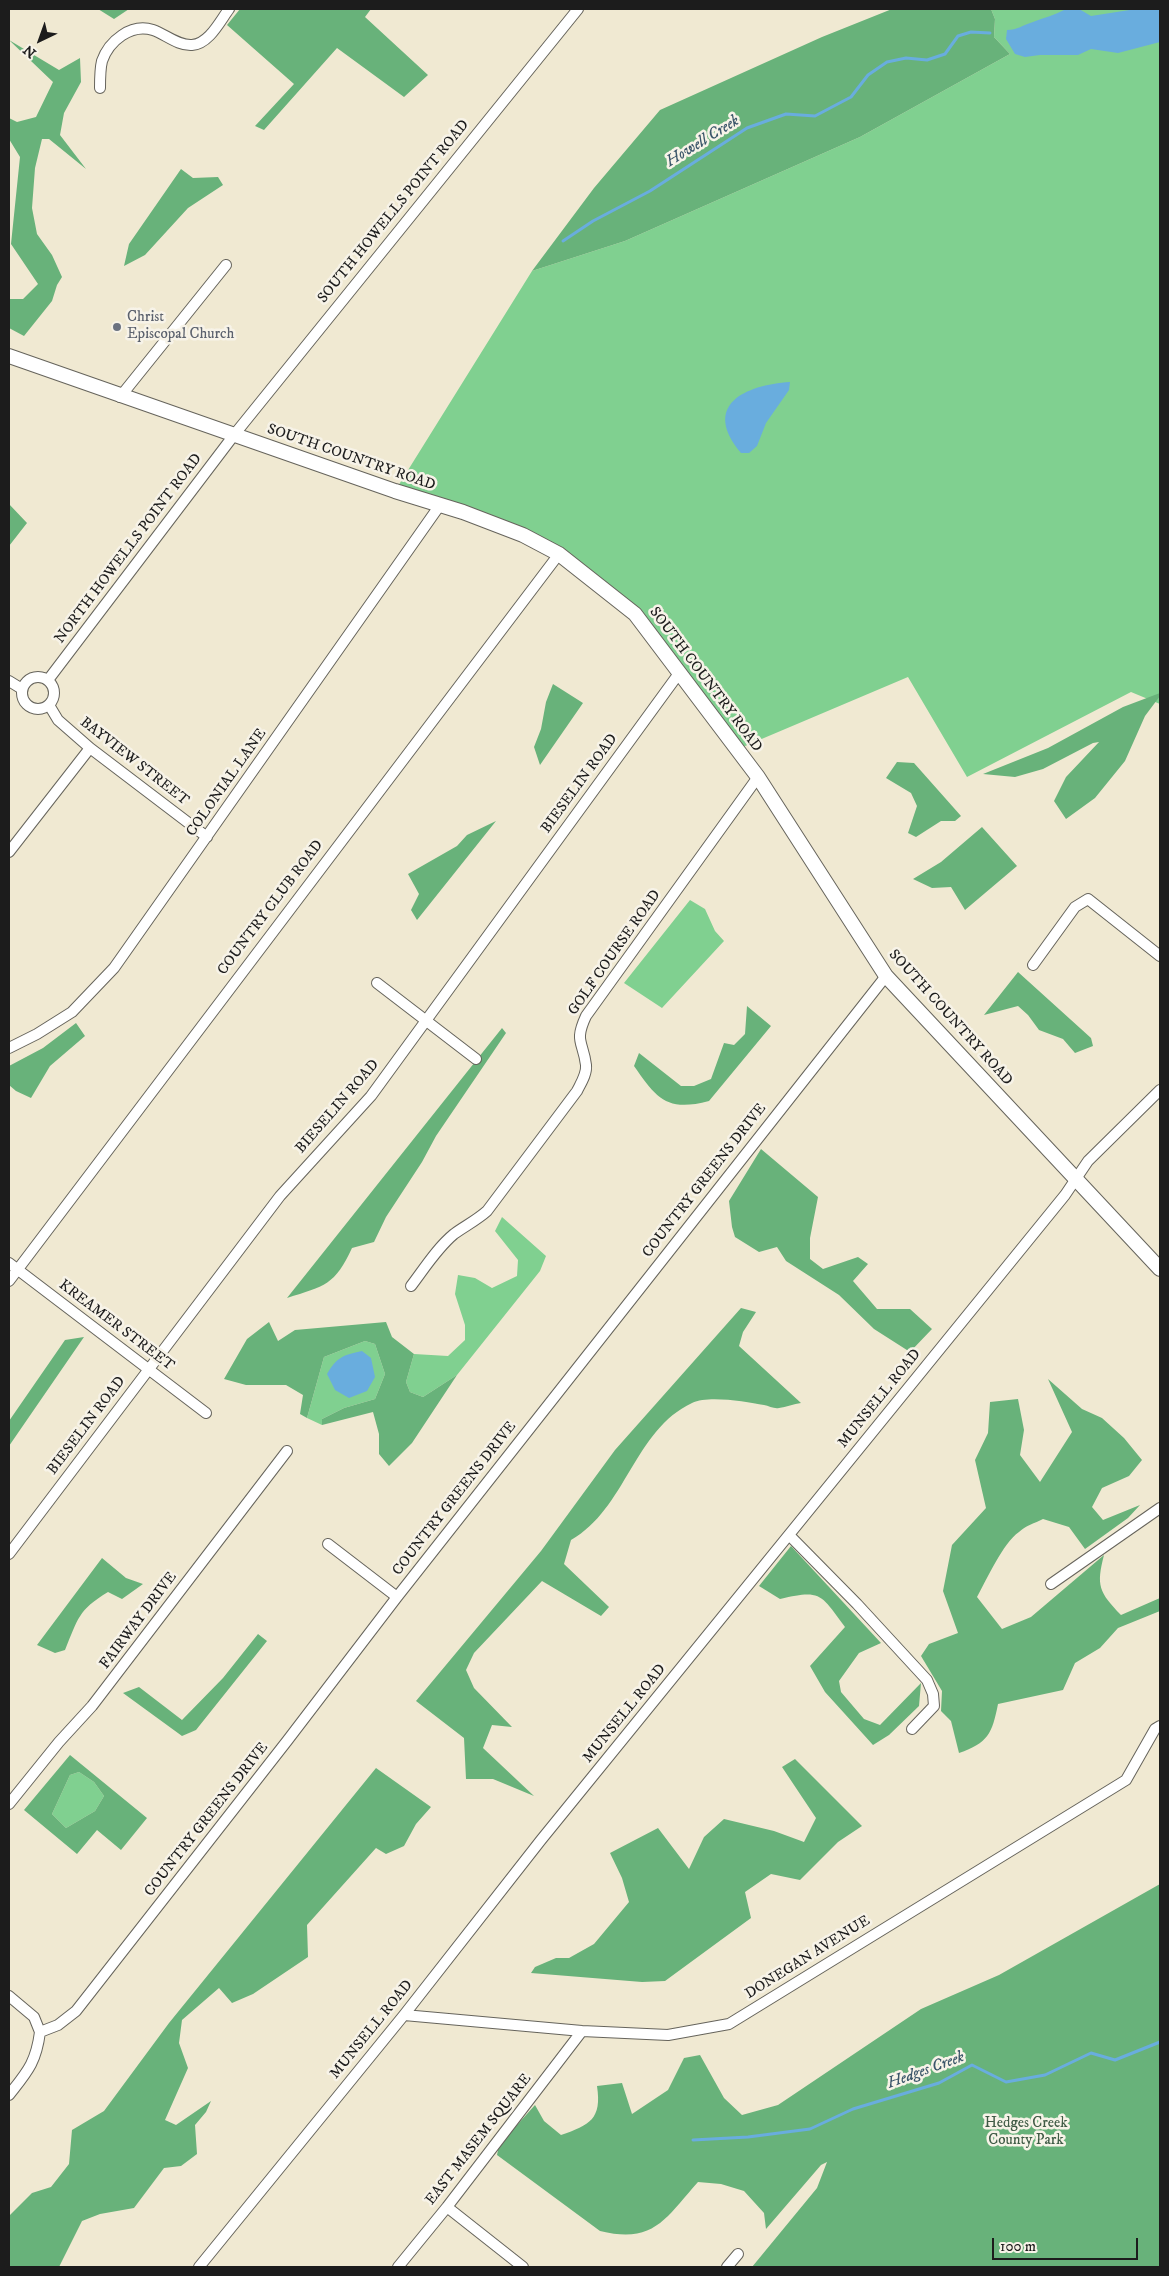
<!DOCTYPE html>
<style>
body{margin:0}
#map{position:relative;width:1169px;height:2276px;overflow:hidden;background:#f0e9d2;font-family:"IM FELL DW Pica",serif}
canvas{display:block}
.frame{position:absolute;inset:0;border:10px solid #1c1c1c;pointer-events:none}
.north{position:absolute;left:15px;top:15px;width:50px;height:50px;-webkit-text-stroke:4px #f7f3e8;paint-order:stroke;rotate:222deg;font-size:14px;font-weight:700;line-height:20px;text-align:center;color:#1c1c1c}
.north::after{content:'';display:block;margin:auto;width:18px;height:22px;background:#1c1c1c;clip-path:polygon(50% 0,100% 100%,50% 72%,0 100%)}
.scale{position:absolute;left:992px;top:2238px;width:146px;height:22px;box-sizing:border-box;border:2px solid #1c1c1c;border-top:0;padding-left:6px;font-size:15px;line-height:18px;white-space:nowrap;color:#1c1c1c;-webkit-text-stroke:4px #f7f3e8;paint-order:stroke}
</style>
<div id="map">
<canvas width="1169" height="2276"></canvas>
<div class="frame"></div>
<div class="north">N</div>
<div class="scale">100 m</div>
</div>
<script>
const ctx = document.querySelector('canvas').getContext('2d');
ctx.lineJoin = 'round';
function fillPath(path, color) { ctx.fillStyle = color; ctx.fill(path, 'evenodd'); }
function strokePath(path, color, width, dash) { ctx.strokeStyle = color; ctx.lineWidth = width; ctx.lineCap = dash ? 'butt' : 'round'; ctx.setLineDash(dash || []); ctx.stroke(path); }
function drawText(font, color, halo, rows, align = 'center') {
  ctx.font = font + ' "IM FELL DW Pica",serif'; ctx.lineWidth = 5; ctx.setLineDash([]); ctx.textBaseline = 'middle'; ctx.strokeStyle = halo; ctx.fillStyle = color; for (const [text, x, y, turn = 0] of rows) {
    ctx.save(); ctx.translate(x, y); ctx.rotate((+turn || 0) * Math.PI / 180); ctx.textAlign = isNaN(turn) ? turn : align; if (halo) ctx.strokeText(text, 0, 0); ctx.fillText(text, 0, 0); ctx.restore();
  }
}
const green = new Path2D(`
 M991 9H1160V704L1131 692 967 777 908 677 738 749 635 614 559 554 395 491 532 271 625 241 860 137 1010 54 994 37 995 19Z
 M690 900 705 909 715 931 724 941 662 1008 624 983Z
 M502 1217 546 1256 540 1271 457 1375 423 1397 410 1392 406 1382 414 1354 448 1356 465 1340V1325L455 1294 458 1275 475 1278 492 1288 517 1276 518 1260 495 1231Z
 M365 1341 375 1344 385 1374 375 1399 344 1408 322 1419V1425L307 1418 324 1357Z
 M79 1772 94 1782 104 1796 95 1811 66 1828 52 1814 70 1775Z`);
const forest = new Path2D(`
 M98 9H129L114 19Z
 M240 9H371L365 17 428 75 404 97 337 48 264 130 255 126 294 84 227 25Z
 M892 9H991L995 19 994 37 1010 54 860 137 625 241 532 271 594 188 660 110 822 37Z
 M9 40 59 70 80 58 81 82 64 113 60 135 86 169 49 139H42L35 168 32 208 37 234 52 255 62 277 57 285 52 301 24 336 9 328V299H23L38 284 11 244 20 157 9 139V118L17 122 36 117 53 82Z
 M181 169 193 178 218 177 223 185 188 208 145 255 124 266 129 244Z
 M9 504 27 523 9 546Z
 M553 684 583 703 540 765 534 747 541 729 546 702Z
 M1160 693V696L1145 716 1125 761 1095 798 1066 819 1054 801 1066 777 1099 742 1093 743 1043 769 1015 777 983 774 1048 748 1123 707Z
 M897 762 914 763 961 816 955 821H941L916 837 908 833 917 806 911 793 886 778Z
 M496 821 417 920 411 910 419 894 408 874 457 846 467 835Z
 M982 827 1017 866 965 910 951 887 932 888 913 879 941 862Z
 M1018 972 1091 1038 1093 1046 1075 1053 1063 1039 1039 1030 1028 1015 1018 1006 984 1015Z
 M747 1006 771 1026 709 1101C667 1112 657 1099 634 1066L639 1053 681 1086H694L711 1079 724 1043 734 1045 745 1034Z
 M76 1023 85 1036 50 1066 31 1098 16 1091 9 1085V1066L43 1048Z
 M502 1028 506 1033 436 1136 422 1162 386 1217 374 1242 352 1248C335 1285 325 1286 287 1298Z
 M761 1149 818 1197 810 1238V1259L823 1269 858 1257 868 1264 853 1281 877 1309H910L932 1329 910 1352 874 1329 839 1295 786 1261 777 1247 759 1252 735 1237 732 1227 729 1201Z
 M741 1308 756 1312 743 1332 739 1346 801 1403C794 1404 786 1407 779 1408 774 1409 769 1406 764 1405 746 1402 709 1395 692 1403 634 1430 626 1509 571 1540L564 1564 609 1607 601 1616 542 1581 474 1653 466 1670 474 1688 512 1727 492 1725 483 1748 534 1796 493 1779H466L464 1738 416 1701 541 1551 615 1450Z
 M269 1322 278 1341 295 1330 386 1322 392 1337 414 1354 406 1382 410 1392 423 1397 457 1375 412 1443 389 1466 379 1454V1434L373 1412 322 1425V1419L344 1408 375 1399 385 1374 375 1344 365 1341 324 1357 307 1418 300 1414 303 1395 286 1385H246L224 1379 247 1339Z
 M84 1337 9 1446V1421L65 1340Z
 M1048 1379 1082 1409 1102 1418 1124 1438 1142 1460 1129 1476 1102 1488 1092 1507 1103 1520 1140 1505 1128 1518 1085 1549 1069 1527 1043 1519C1035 1523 1025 1526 1019 1532 1003 1543 987 1579 977 1597L1002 1629 1031 1617 1104 1555C1096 1586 1099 1592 1121 1615L1160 1598V1611L1118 1628 1100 1648 1075 1663 1063 1690 998 1704C992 1734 988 1743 959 1753L951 1721 941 1711 942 1691 921 1656 929 1644 958 1633 943 1591 952 1545 986 1508 975 1460 988 1433 990 1402 1018 1399 1024 1430 1020 1455 1040 1482 1072 1432Z
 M791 1546 881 1643 859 1653 839 1681 841 1692 864 1719 880 1725 921 1683 919 1706 889 1735 873 1745 825 1692 810 1666 845 1627C821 1595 822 1589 780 1599L759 1586Z
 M102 1558 126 1578 143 1584 122 1599 108 1592C78 1610 78 1619 65 1650L55 1653 37 1645Z
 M258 1634 267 1641 196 1730 182 1736 123 1693 139 1687 182 1720 223 1678Z
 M70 1755 147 1818 121 1850 97 1830 77 1854 24 1810ZM79 1772 94 1782 104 1796 95 1811 66 1828 52 1814 70 1775Z
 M795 1759 862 1826 838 1842 800 1880 771 1874 745 1892 751 1918 665 1981 642 1982 531 1973 535 1967 556 1958H569L594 1944 629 1902 622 1878 610 1853 658 1828 689 1869 704 1837 724 1819 774 1831 804 1842 816 1818 782 1767Z
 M376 1768 431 1807 416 1824 404 1846 386 1854 376 1848 307 1925 308 1957 253 1994 232 2003 219 1988 182 2020 179 2043 188 2068 165 2120 176 2125 211 2101 206 2112 195 2125 197 2154 181 2166 164 2168 134 2208 100 2214 82 2221 59 2267H9V2216L32 2193 51 2187 69 2164 72 2130 104 2111 169 2023Z
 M1160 1884V2267H752L817 2188 827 2162 821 2165 766 2229 764 2213 744 2191 721 2184 698 2182C665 2219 654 2244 600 2231L497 2155 499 2145 535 2105 544 2121 561 2135C590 2125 602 2119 597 2086L622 2083 632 2114 668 2090 684 2058 700 2055 724 2098 742 2115 778 2105 921 2009 999 1975Z`);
const water = new Path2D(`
 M1066 9H1079L1091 16 1136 9H1160V42L1118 53 1091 49 1078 55H1040L1025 57 1015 54 1006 39 1007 30C1017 30 1023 25 1033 22 1046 17 1053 16 1066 9Z
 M790 382 789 390 766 423 757 446 749 453H741C701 405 745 385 790 382Z
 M362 1351 371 1358 375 1377 367 1391 349 1398 335 1390 327 1374C337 1357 343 1355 362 1351Z`);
const stream = new Path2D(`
 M563 241 593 221 650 191 747 128 786 114 815 116 851 97 868 75 887 62 906 58 927 60 945 54 958 36 971 32 990 33
 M693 2140 748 2137 810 2129 853 2109 939 2083 972 2065 1006 2082 1045 2075 1091 2053 1115 2060 1160 2042`);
const minor = new Path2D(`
 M100 88C100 80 100 69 102 61 109 41 131 23 153 30 165 34 178 46 192 45 209 44 220 21 229 9
 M120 397 226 265
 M22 693a16 16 0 1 1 32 0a16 16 0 1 1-32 0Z
 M48 680 234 435 578 9
 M9 681 22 689
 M49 705 58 720 90 748 207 837
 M9 852 90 748
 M1033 965 1075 907 1088 899 1160 956
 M377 983 476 1059
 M9 1048 37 1034 72 1012 114 968 440 505
 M9 1263 206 1413
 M9 1281 559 554
 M411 1286C424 1269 437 1248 454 1234 465 1226 477 1220 487 1211L577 1091C581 1083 587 1074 586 1065 583 1041 574 1042 586 1016L758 777
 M789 1535 857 1604 927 1680 933 1694 934 1706 912 1729
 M328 1544 397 1597
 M9 1554 280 1196 371 1096 680 672
 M1051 1584 1160 1508
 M9 1804 59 1742 92 1706 287 1451
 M9 1996 34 2017 40 2032
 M404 2015 582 2031 668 2035 729 2024 1126 1780 1155 1729 1160 1726
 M40 2032 58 2025 76 2011 287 1741 397 1597 886 976
 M9 2095C27 2072 36 2063 40 2032
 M447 2207 523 2267
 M199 2267 404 2015 541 1840 1065 1195 1088 1161 1160 1090
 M398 2267 447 2207 582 2031
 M727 2267 738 2254`);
const secondary = new Path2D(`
 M9 356 395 491 463 512 523 535 559 554 635 614 758 777 886 976 1160 1269`);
const markers = [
 [117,327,5,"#6b7280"]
];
const streetNames = [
 ["SOUTH HOWELLS POINT ROAD",394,212,-51],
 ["SOUTH COUNTRY ROAD",351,458,19],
 ["NORTH HOWELLS POINT ROAD",129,549,-53],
 ["SOUTH COUNTRY ROAD",705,680,53],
 ["BAYVIEW STREET",134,762,38],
 ["COLONIAL LANE",227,783,-55],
 ["BIESELIN ROAD",580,784,-54],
 ["COUNTRY CLUB ROAD",271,908,-53],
 ["GOLF COURSE ROAD",615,953,-55],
 ["SOUTH COUNTRY ROAD",950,1018,48],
 ["BIESELIN ROAD",338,1107,-49],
 ["COUNTRY GREENS DRIVE",705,1181,-52],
 ["KREAMER STREET",116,1326,37],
 ["MUNSELL ROAD",880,1399,-51],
 ["BIESELIN ROAD",87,1426,-53],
 ["COUNTRY GREENS DRIVE",455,1499,-52],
 ["FAIRWAY DRIVE",139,1621,-53],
 ["MUNSELL ROAD",625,1714,-51],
 ["COUNTRY GREENS DRIVE",207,1820,-52],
 ["DONEGAN AVENUE",808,1958,-32],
 ["MUNSELL ROAD",372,2030,-51],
 ["EAST MASEM SQUARE",479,2140,-52]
];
const worshipNames = [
 ["Christ",127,318],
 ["Episcopal Church",127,335]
];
const parkNames = [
 ["Hedges Creek",1026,2124],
 ["County Park",1026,2141]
];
const waterNames = [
 ["Howell Creek",703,142,-32],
 ["Hedges Creek",926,2071,-20]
];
fillPath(green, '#80d090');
fillPath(forest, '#68b27a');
fillPath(water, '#69adde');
strokePath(stream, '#69adde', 3);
strokePath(minor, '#66645c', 12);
strokePath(secondary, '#66645c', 16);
strokePath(minor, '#fff', 10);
strokePath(secondary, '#fff', 14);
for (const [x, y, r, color] of markers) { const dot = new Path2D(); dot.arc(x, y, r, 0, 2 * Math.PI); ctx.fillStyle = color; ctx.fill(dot); strokePath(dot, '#f7f3e8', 2); }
drawText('15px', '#1c1c1c', '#f7f3e8', streetNames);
drawText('15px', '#5b616d', '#f7f3e8', worshipNames, 'left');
drawText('15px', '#3f5b45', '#f7f3e8', parkNames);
drawText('italic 16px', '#3b566a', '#f7f3e8', waterNames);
</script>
